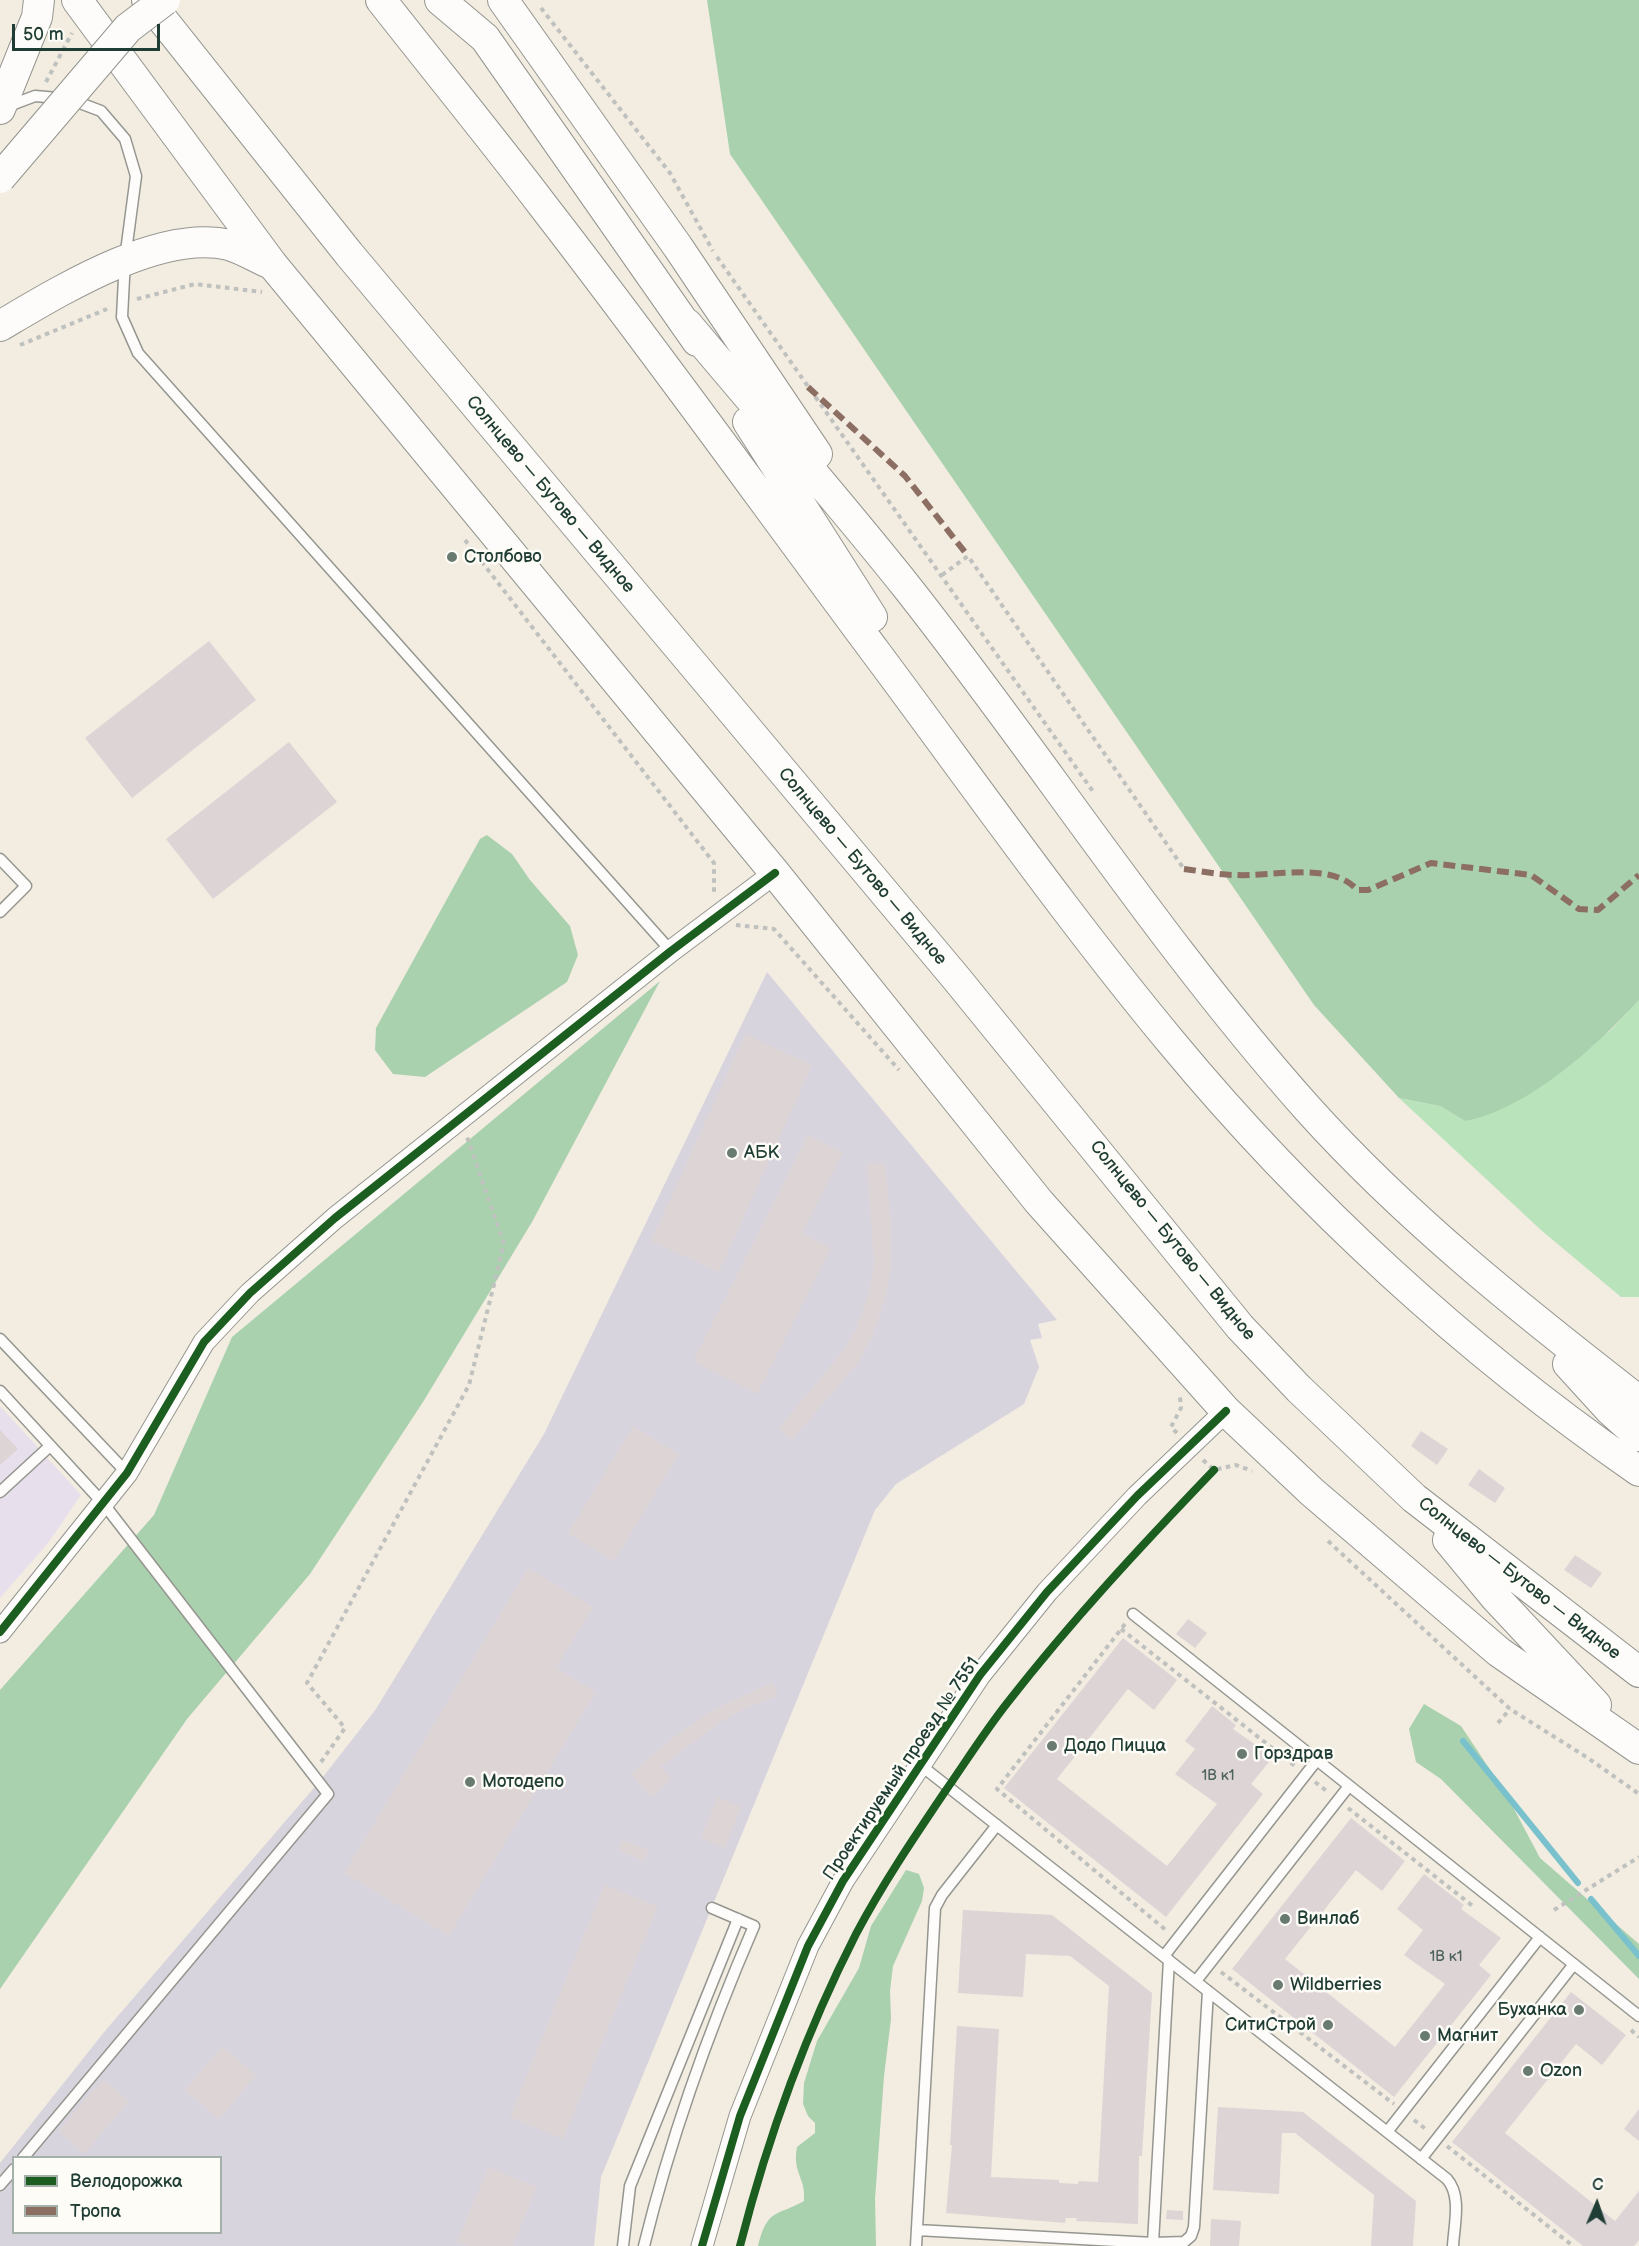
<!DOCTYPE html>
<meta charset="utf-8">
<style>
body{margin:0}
#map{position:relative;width:1639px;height:2246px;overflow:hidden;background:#f2ece1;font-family:"Balsamiq Sans",sans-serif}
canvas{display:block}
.legend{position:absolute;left:12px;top:2156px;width:210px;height:78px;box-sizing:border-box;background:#fdfcf7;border:2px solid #a4b0a9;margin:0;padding:8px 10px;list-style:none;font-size:18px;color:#1f3d34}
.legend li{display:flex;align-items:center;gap:12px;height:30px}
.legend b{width:30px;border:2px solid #a4b0a9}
.north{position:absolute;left:1567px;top:2174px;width:60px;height:60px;-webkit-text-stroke:4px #fdfcf7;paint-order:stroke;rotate:2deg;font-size:16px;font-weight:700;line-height:24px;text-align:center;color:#1f3d34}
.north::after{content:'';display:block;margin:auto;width:21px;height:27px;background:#1f3d34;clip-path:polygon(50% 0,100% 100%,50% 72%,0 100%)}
.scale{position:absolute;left:12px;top:24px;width:148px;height:27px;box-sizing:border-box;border:3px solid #1f3d34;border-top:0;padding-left:8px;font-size:18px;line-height:21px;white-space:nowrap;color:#1f3d34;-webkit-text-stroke:4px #fdfcf7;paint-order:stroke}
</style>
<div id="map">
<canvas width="1639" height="2246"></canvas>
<ul class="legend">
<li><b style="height:8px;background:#1b5e20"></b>Велодорожка</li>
<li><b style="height:8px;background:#8d6e63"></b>Тропа</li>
</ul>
<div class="north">С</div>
<div class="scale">50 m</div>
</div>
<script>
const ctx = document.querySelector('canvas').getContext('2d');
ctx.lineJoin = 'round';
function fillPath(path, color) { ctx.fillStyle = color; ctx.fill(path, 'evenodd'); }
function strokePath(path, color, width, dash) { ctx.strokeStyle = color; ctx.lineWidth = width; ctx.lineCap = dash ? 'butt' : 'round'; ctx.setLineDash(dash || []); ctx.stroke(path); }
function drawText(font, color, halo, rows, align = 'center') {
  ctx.font = font + ' "Balsamiq Sans",sans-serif'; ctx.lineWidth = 5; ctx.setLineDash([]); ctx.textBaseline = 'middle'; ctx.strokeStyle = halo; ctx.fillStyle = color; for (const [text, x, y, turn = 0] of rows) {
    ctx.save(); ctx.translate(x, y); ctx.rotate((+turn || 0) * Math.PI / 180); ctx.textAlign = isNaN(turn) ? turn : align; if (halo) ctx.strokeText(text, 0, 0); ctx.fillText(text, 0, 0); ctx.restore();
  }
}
const built = new Path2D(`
 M0 1406 81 1495 48 1543 0 1598Z`);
const industrial = new Path2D(`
 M767 972 1057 1320 1038 1324 1042 1338 1030 1340 1039 1367 1024 1404 896 1484 875 1510 601 2177 594 2246H0V2163L105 2031 319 1782 376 1709 544 1434ZM14 2158H220V2232H14Z`);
const green = new Path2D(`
 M1639 1000V1297H1621L1541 1230 1399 1098 1440 1106 1465 1121 1610 1031Z`);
const forest = new Path2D(`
 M707 0H1639V1000C1598 1045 1527 1110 1465 1121L1440 1106 1399 1098 1314 1005 730 154Z
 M487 835 512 854 530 880 570 926 578 955 567 982 425 1077 393 1074 375 1050 376 1028 480 839Z
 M660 981 532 1222 423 1402 310 1574 187 1719 0 1989V1690L154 1515 232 1337Z
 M1424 1704 1461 1726 1505 1792 1540 1858 1639 1944V1979L1441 1779 1416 1762 1409 1729Z
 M906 1870 919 1874 924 1888 922 1901 893 1966 890 1991 891 2019 884 2076 875 2199 876 2246H758C768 2208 775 2217 804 2201 806 2177 792 2173 797 2147L815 2133V2123L808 2116 803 2104 804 2083 817 2041 859 1968 871 1926Z`);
const stream = new Path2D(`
 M1463 1741 1578 1883
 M1591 1899 1639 1956`);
const building = new Path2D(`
 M209 641 256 700 132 798 85 738Z
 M289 742 337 802 213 899 166 839Z
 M745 1034 812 1065 719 1272 651 1241Z
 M808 1135 843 1153 802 1233 831 1248 757 1394 693 1361Z
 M885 1163 891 1225V1265L885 1299 872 1337 858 1363 792 1440 779 1428 842 1352 855 1330 869 1292 874 1262 867 1164Z
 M633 1426 679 1454 614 1561 568 1533Z
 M0 1430 18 1449 0 1465Z
 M1421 1431 1448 1449 1437 1465 1411 1446Z
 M1479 1469 1505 1488 1495 1503 1468 1485Z
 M1575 1555 1602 1573 1591 1588 1564 1570Z
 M528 1568 593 1607 556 1668 596 1692 449 1936 344 1873Z
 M1188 1619 1207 1633 1195 1648 1176 1634Z
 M1123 1638 1177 1680 1154 1710 1128 1689 1057 1779 1167 1866 1217 1804 1175 1774 1195 1749 1185 1741 1212 1706 1236 1725 1233 1729 1273 1757 1251 1784 1263 1794 1166 1917 1004 1788Z
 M773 1682 778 1696 744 1709 721 1722 660 1767 672 1779 651 1798 631 1774 671 1739 711 1711Z
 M717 1797 741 1807 725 1848 701 1838Z
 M1351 1818 1405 1861 1382 1891 1356 1870 1285 1959 1395 2047 1445 1984 1404 1955 1423 1930 1397 1909 1424 1874 1464 1905 1461 1909 1501 1938 1479 1965 1491 1975 1394 2097 1232 1969Z
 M622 1840 649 1850 644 1861 618 1850Z
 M604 1885 658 1906 563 2139 510 2117Z
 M963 1910 1052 1915 1152 1993 1142 2156H1139L1138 2224 1076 2221 1077 2218H1066L1065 2223 946 2213 952 2145H950L957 2026 999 2029 991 2177 1059 2180V2183L1078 2184 1079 2181 1098 2182 1109 1986 1070 1956 1026 1954 1023 1997 958 1993Z
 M1571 1992 1626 2035 1602 2065 1576 2044 1505 2133 1615 2221 1639 2191V2240L1634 2246H1583L1452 2142Z
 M222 2046 256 2075 219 2119 185 2090Z
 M103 2079 129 2101 84 2154 58 2131Z
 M1218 2107 1303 2112 1416 2201 1413 2246H1371L1374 2195 1295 2133H1282L1279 2194 1213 2190Z
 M1639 2109V2141L1624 2129Z
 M488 2167 537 2187 513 2246H467L457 2242Z
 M1167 2210 1183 2211V2220L1166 2219Z
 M1211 2219 1241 2221 1239 2246H1210Z`);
const path = new Path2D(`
 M541 8 670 173 713 251
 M46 82 72 33
 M717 257 1094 793
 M137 299 195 284 262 292
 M20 345 107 309
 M465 540 714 863V894
 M942 575 968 556 1184 869
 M736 925 774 929 899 1070
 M1177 1433 1171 1427 1181 1408 1180 1397
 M1203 1460 1214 1470 1236 1465 1252 1471
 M1328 1541 1510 1709 1588 1758 1639 1794
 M1125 1624 997 1789 1167 1931
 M1121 1629 1295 1766
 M1498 1723 1510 1709
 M321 1762 345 1728 307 1683 469 1385 504 1244 467 1137
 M1315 1782 1328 1792
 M1348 1808 1474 1907
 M1554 1910 1639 1857
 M1221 1972 1394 2104
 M1631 2030 1639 2037
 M1414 2120 1427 2130
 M1447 2146 1573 2246`);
const service = new Path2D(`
 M6 107 35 96 69 99 101 111 125 139 136 176 125 259 122 317 138 353 671 951
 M0 859 26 886 0 912
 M0 1339 127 1473
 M0 1391 103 1503 328 1794 23 2158
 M0 1492 50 1446
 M1133 1614 1639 2016
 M919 1764 1447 2179C1462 2196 1454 2225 1453 2246
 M1164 1956 1317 1760
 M1196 1981 1349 1786
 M1387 2132 1540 1937
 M1421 2159 1574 1964
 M0 2185 14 2169
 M917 2230 1153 2243 1169 1960
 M1153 2243 1184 2242 1191 2236 1194 2227 1208 1991
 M623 2246 630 2186 738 1919
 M644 2246C671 2136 709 2030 754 1926L712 1908
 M916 2246 935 1908 942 1895 997 1825`);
const minor = new Path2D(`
 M0 1632 127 1473 204 1342 250 1293 335 1218 671 951 775 873
 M702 2246 740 2116 808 1946 843 1881 980 1675 1047 1592 1137 1496 1226 1411`);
const secondary = new Path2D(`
 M77 0 272 264 775 873 1039 1202 1226 1411 1312 1492 1499 1652 1639 1749
 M147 0 349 254 956 978 1240 1327 1299 1389 1414 1498 1639 1672
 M381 0C435 69 491 137 544 207 658 354 766 505 877 654 974 784 1068 918 1172 1043 1306 1205 1466 1351 1639 1471
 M440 0 485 38 697 341
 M503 0 678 247 817 454
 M0 109 37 17 39 0
 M687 324C760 411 835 497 906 586 1042 758 1161 944 1308 1109 1407 1219 1523 1311 1639 1401
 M0 326C58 292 160 228 229 245 243 249 257 258 271 264
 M748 422 872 617
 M1568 1364 1609 1409 1639 1436
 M1448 1540 1495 1597 1596 1705`);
const secondaryBridge = new Path2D(`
 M0 178 128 28 165 0`);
const quiet = new Path2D(`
 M808 387 905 476 968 556
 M1184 869C1201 871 1219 875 1236 875 1270 877 1333 861 1357 890H1368L1431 863 1531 875 1579 909 1598 910 1639 875`);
const cycleway = new Path2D(`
 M0 1632 127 1473 204 1342 250 1293 335 1218 671 951 775 873
 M702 2246 740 2116 808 1946 843 1881 980 1675 1047 1592 1137 1496 1226 1411
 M740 2246C767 2140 806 2032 856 1934 882 1885 913 1839 944 1793 965 1763 985 1731 1008 1702 1072 1620 1142 1545 1214 1470`);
const markers = [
 [452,557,6,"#697a71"],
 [732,1153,6,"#697a71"],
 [1052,1746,6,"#697a71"],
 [1242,1754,6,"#697a71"],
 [470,1782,6,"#697a71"],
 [1285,1919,6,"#697a71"],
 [1278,1985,6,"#697a71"],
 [1579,2010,6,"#697a71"],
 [1328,2025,6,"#697a71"],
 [1425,2036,6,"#697a71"],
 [1528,2071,6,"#697a71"]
];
const numberNames = [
 ["1В к1",1218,1776],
 ["1В к1",1446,1957]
];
const streetNames = [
 ["Солнцево — Бутово — Видное",550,495,50],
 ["Солнцево — Бутово — Видное",862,867,50],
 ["Солнцево — Бутово — Видное",1172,1241,51],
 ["Солнцево — Бутово — Видное",1519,1579,38],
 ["Проектируемый проезд № 7551",902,1769,-56]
];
const poiNames = [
 ["Столбово",464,557],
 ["АБК",744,1153],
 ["Додо Пицца",1064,1746],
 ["Горздрав",1254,1754],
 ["Мотодепо",482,1782],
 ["Винлаб",1297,1919],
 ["Wildberries",1290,1985],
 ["Буханка",1567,2010,"right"],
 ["СитиСтрой",1316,2025,"right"],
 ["Магнит",1437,2036],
 ["Ozon",1540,2071]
];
fillPath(built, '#e7dfec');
fillPath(industrial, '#d8d4de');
fillPath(green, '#b8e3bb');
fillPath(forest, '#a9d1ae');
strokePath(stream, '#79c1cd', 6);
fillPath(building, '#ddd4d6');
strokePath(service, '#94968f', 13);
strokePath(minor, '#94968f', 23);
strokePath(secondary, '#94968f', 32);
strokePath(path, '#bfc1be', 4, [4.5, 4.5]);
strokePath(service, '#fdfcfa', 10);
strokePath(minor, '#fdfcfa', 21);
strokePath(secondary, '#fdfcfa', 30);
strokePath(secondaryBridge, '#94968f', 32, []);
strokePath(secondaryBridge, '#fdfcfa', 30);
strokePath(quiet, '#8d6e63', 6, [12, 6]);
strokePath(cycleway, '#1b5e20', 8);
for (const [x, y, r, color] of markers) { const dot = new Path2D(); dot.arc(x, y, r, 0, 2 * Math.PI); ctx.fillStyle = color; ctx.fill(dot); strokePath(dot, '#fdfcf7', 2); }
drawText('15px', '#4e635c', null, numberNames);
drawText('18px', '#1f3d34', '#fdfcf7', streetNames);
drawText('18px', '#1f3d34', '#fdfcf7', poiNames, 'left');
</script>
